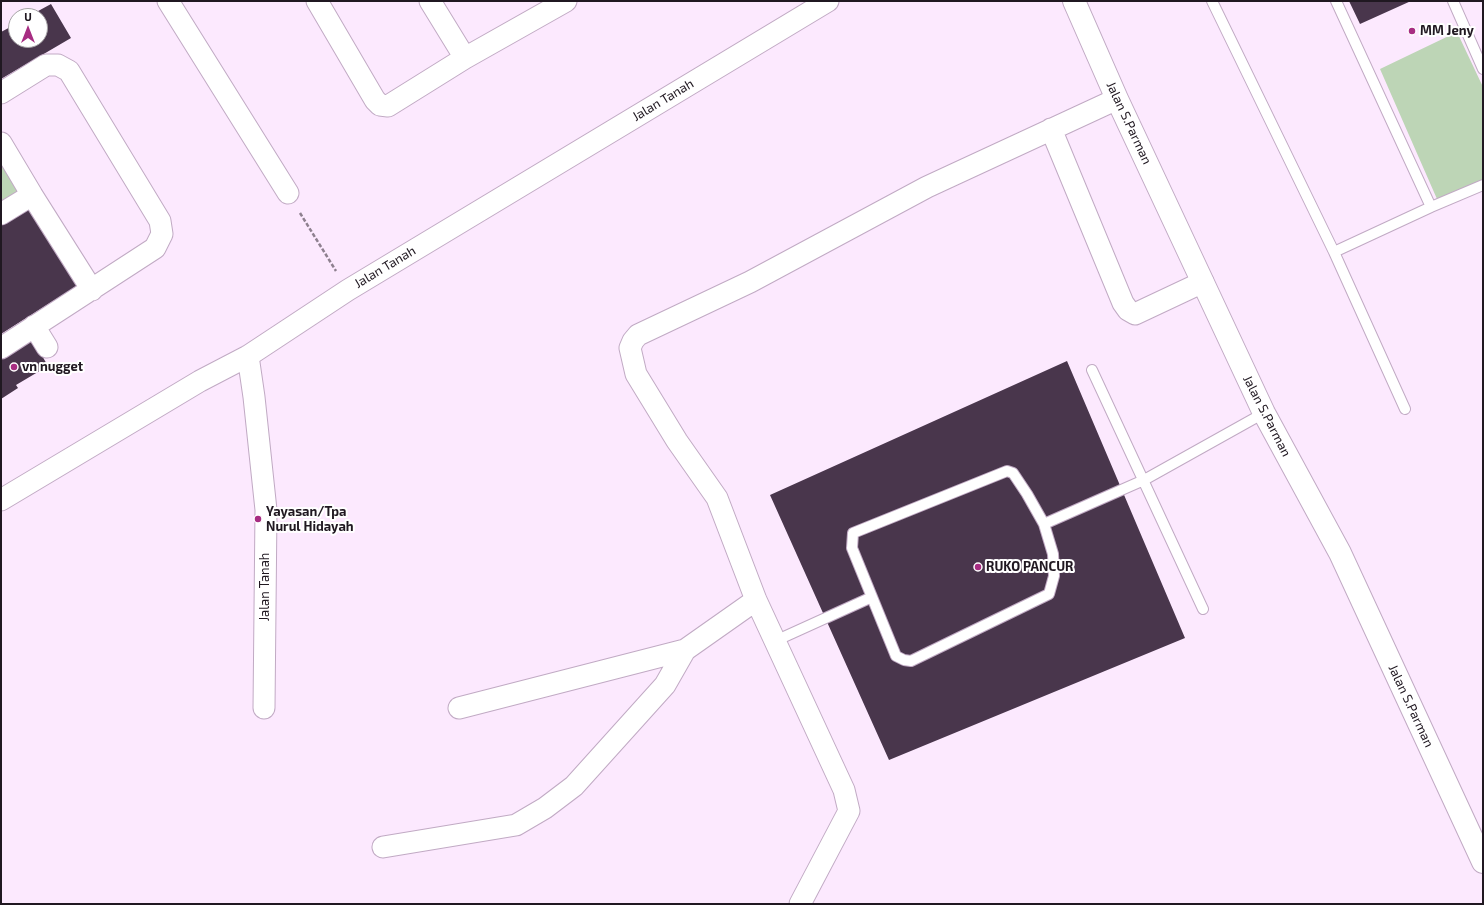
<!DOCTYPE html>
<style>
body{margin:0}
#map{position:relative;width:1484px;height:905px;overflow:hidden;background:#fce9fe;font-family:"Exo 2",sans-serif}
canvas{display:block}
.frame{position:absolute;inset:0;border:2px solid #201821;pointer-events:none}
.north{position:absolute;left:8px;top:8px;width:40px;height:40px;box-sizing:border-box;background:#fff;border:1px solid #a6a3a6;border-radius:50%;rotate:0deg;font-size:11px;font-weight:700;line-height:16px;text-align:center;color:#201821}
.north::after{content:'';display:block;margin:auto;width:14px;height:18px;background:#a72d82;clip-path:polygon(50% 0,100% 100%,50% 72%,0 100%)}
</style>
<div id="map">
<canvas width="1484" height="905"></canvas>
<div class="frame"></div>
<div class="north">U</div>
</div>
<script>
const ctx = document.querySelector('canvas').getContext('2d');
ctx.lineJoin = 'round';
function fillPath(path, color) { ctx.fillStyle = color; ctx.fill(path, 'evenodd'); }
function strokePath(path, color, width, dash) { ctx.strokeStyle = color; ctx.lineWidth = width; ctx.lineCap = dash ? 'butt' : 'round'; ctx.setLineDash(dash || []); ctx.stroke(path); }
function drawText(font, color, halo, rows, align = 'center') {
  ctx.font = font + ' "Exo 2",sans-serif'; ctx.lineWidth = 4; ctx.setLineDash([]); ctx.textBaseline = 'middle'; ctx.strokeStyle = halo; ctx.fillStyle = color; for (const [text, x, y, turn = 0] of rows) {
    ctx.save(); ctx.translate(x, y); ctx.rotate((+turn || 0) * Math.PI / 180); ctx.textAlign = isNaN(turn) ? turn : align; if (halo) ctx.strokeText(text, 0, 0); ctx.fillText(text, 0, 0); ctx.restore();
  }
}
const green = new Path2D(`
 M1457 32 1483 87V180L1437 199 1380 69Z
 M1 163 21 195 1 206Z`);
const building = new Path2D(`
 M1349 1H1411L1360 24Z
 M51 4 71 38 1 79V32L16 24V40H40V16H29Z
 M30 207 80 284 1 334V225Z
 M31 337 48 366 16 385 18 388 1 399V355Z
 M1067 361 1185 638 889 760 770 495Z`);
const path = new Path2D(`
 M300 213 336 271`);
const lane = new Path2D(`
 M1212 1 1334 252 1405 409
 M1336 1 1431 207
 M1453 1 1483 69
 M1334 252 1431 207 1483 185
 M1092 370 1203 609
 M1044 524 1027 494 1013 473 1007 471 853 533 852 548 896 656 904 660 911 661 1049 594 1054 576 1053 554 1044 524 1144 480 1264 413
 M775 641 872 597`);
const street = new Path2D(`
 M168 1 288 193
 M317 1 375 100 380 105 388 106 465 58 566 1
 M430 1 465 58
 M1 93 46 65H58L69 71 160 221 162 234 155 248 1 348
 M1051 129 1123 303 1128 310 1135 314 1203 282
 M1 143 32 195 92 290
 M1 214 32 195
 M34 326 47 347
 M248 356 254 397 266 510 264 708
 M1 500 200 381 248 356 348 290 828 1
 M459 708 685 650 756 600
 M383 847 516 825 545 808 574 786 665 685 685 650
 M800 904 849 811 844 790 756 600 717 498 677 441 636 374 630 348 633 341 638 335 750 282 927 187 1117 99`);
const secondary = new Path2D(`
 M1074 1 1117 99 1264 413 1340 553 1483 862`);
const markers = [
 [1412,31,4,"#a72d82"],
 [14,367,4,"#a72d82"],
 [258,519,4,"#a72d82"],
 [978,567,4,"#a72d82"]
];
const poiNames = [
 ["MM Jeny",1420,31],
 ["vn nugget",22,367],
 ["Yayasan/Tpa",266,512],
 ["Nurul Hidayah",266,527],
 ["RUKO PANCUR",986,567]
];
const streetNames = [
 ["Jalan Tanah",663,100,-31],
 ["Jalan S.Parman",1129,123,65],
 ["Jalan Tanah",385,267,-31],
 ["Jalan S.Parman",1267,416,63],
 ["Jalan Tanah",265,587,-90],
 ["Jalan S.Parman",1411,706,65]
];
fillPath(green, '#bdd5b6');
fillPath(building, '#49364c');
strokePath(lane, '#c1aac4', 12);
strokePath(street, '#c1aac4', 23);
strokePath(secondary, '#c1aac4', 24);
strokePath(path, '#8e808f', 2.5, [4, 2]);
strokePath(lane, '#fff', 10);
strokePath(street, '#fff', 21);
strokePath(secondary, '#fff', 22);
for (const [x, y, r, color] of markers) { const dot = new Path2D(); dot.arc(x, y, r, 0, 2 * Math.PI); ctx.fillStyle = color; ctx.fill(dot); strokePath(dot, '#fff', 1.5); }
drawText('bold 13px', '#201821', '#fff', poiNames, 'left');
drawText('13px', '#201821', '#fff', streetNames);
</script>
